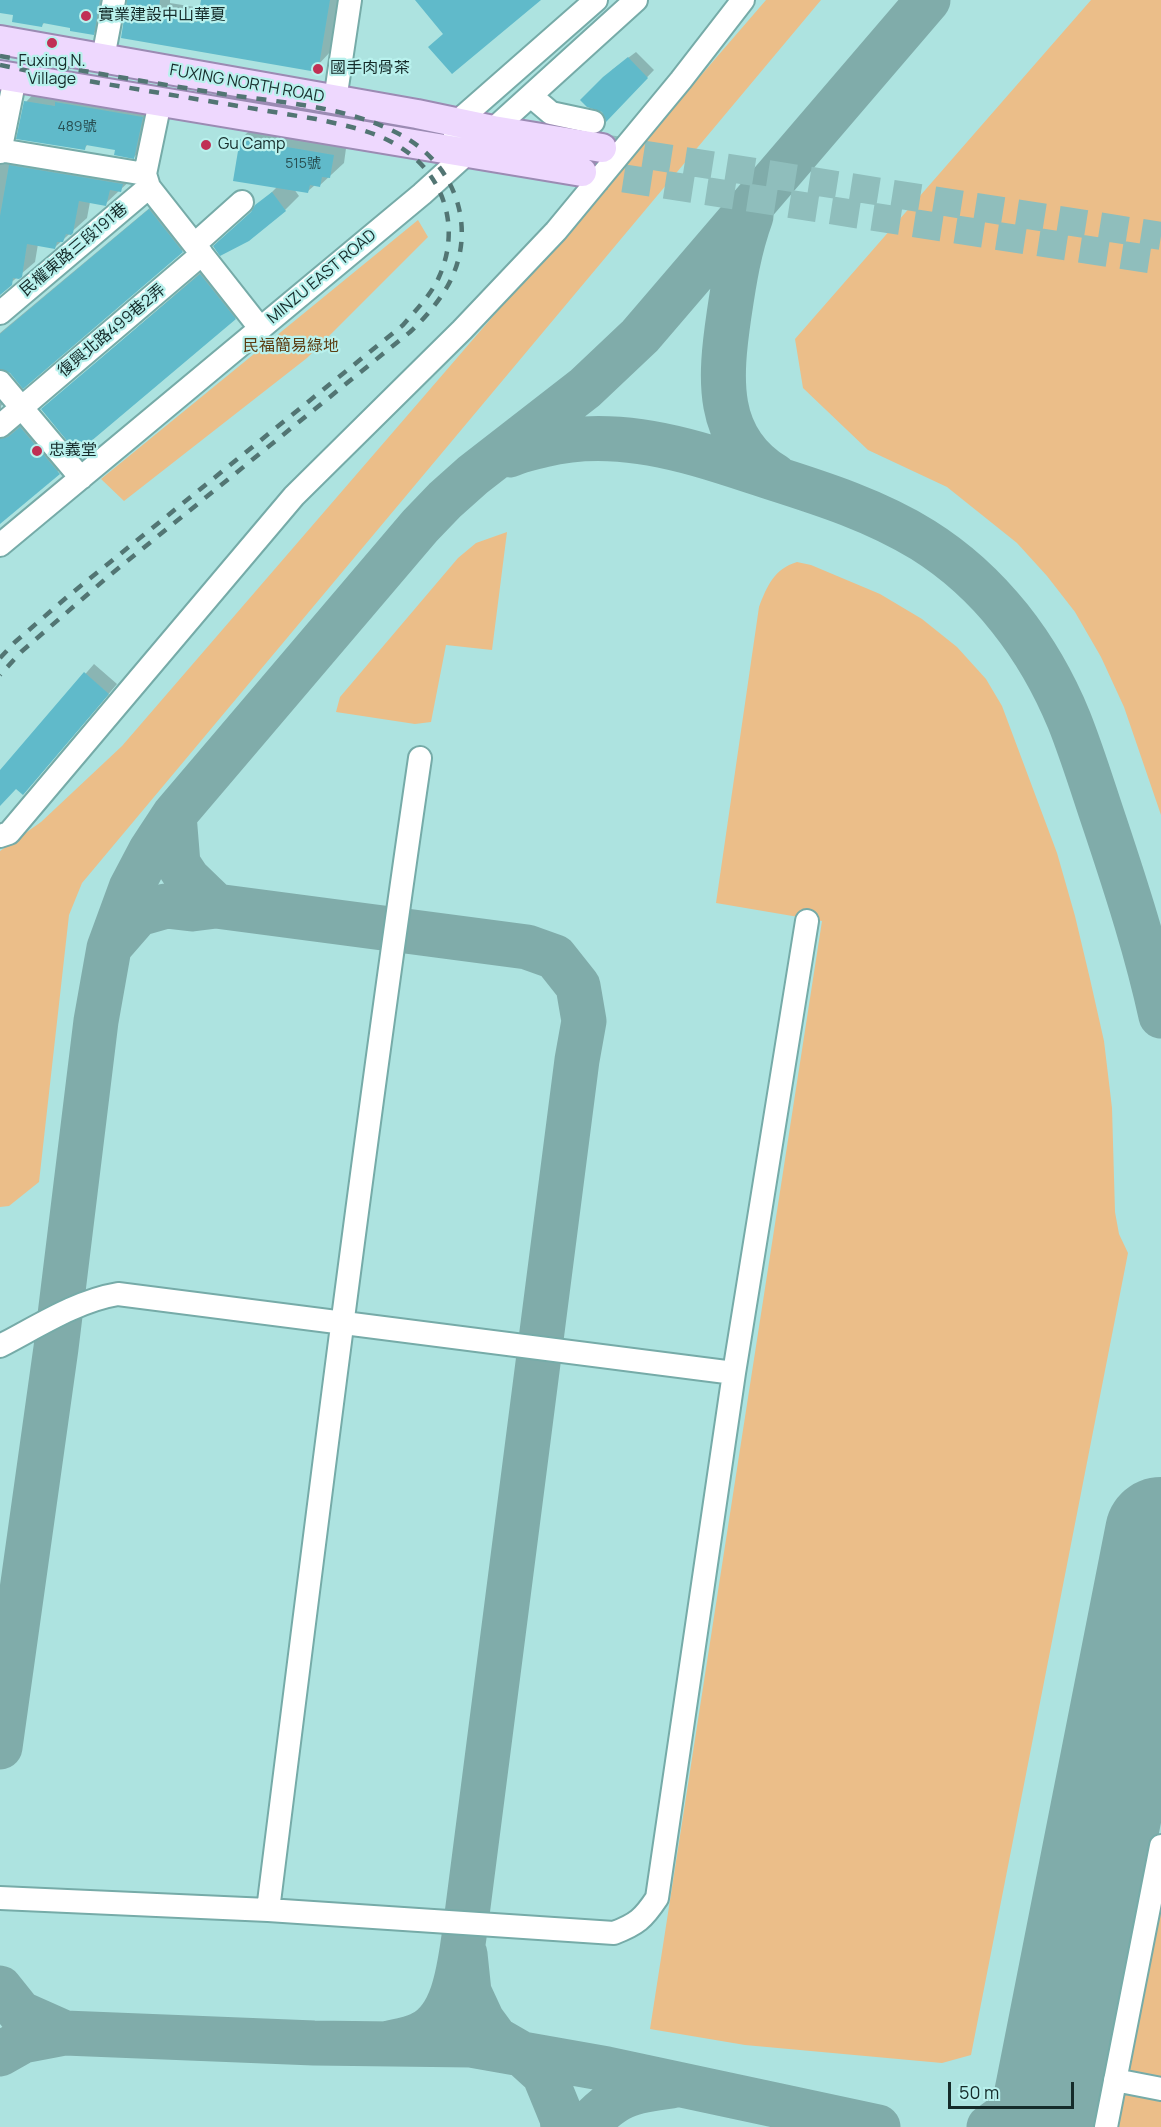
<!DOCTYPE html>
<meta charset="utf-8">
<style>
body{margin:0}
#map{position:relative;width:1161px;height:2127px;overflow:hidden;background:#ade3e0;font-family:Manrope,sans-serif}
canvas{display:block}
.scale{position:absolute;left:948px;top:2082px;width:126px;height:27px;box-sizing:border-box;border:3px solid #152b2a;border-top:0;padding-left:8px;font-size:18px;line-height:21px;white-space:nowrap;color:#152b2a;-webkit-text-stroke:4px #b9f1ed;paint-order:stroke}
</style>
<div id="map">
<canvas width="1161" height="2127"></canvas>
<div class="scale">50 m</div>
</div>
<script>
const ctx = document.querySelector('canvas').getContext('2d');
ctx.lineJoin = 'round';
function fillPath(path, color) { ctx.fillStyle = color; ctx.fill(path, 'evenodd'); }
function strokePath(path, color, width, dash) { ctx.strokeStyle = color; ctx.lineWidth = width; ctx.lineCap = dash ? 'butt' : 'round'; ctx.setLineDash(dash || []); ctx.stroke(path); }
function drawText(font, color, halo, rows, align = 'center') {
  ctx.font = font + ' Manrope,"Noto Sans TC",sans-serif'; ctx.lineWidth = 4.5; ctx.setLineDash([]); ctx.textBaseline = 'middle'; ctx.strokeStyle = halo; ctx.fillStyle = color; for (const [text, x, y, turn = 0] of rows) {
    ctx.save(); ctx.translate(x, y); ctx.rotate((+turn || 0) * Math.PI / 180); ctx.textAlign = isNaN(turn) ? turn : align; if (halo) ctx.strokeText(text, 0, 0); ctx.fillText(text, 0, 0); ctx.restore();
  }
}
const green = new Path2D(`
 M766 0H821L82 883 69 915 39 1182 9 1206 0 1207V851L41 822 122 746Z
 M1091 0H1161V815L1124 707 1101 657 1075 612 1047 576 1017 543 947 487 868 450 803 388 795 339Z
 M418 220 428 237 307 358 124 501 101 479Z
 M507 532 492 650 446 645 431 722 415 724 336 712 340 697 458 558 476 543Z
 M797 562 811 565 880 594 922 619 957 647 986 679 1002 706 1057 853 1075 916 1090 979 1104 1041 1112 1108 1115 1212 1119 1234 1128 1253 971 2055 942 2063 745 2045 650 2029 822 921 716 903 759 607C767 586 774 569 797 562Z
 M1161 1905V2127H1116Z`);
const shadow = new Path2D(`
 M0 0H110L106 21 93 34 72 27 45 22 42 25 14 14 0 12Z
 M128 0H170V3L201 8 203 0H340L331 51 318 65 122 37Z
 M636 52 654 70 607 119 603 110 612 70Z
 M40 87 157 103 148 143 134 157 117 149 88 144 84 149 26 102Z
 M255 125 347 141 344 163 319 186 315 185 308 191 294 189 299 196 285 210H254L277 187 241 139Z
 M0 136 1 143 134 177 105 204 90 202 87 218 55 247 38 244 35 262 0 292Z
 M164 196 196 237 182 251 0 367V333Z
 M215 260 249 304 235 318 43 409Z
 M0 390 7 398 1 406V414L11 425H19L35 413 73 458 0 522Z
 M94 664 117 684 32 784 16 787 0 805V772Z`);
const taxiway = new Path2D(`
 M751 216C739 249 734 281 729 315 720 377 714 439 775 476
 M510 455C520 450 532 448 543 445 607 429 674 445 736 466 799 487 865 504 923 540 990 582 1039 647 1069 720 1083 755 1094 792 1106 827 1127 890 1147 952 1161 1016
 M174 815 178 864 188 879 216 906
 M111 945 138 914 166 906 192 909 216 906 527 947 555 957 578 986 584 1021 577 1060 465 1930C460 1962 456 2018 421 2034 411 2039 397 2041 385 2044
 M0 1747 56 1348 96 1021 109 948 131 888 151 850 174 815 420 526 445 500 473 475 585 388 640 336 928 0
 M465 1954 469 1992 482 2020 496 2039 522 2054 544 2074 562 2118 563 2127
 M0 1988 20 2013 65 2033
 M0 2054 23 2041 65 2033 314 2043 471 2045 607 2069 878 2127
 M586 2127C614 2095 630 2091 672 2086
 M989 2127 1018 2106 1038 2081 1161 1529`);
const runway = new Path2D(`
 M1044 2127 1161 1533`);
const building = new Path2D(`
 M0 0H100L94 35 70 31V28L43 23 42 27 12 22 13 15 0 13Z
 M127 0H160L158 16 197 22 201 0H330L319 66 311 71 121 38Z
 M415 0H541L452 74 428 47 443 34Z
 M628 57 648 78 606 122 602 112 587 107 580 100 603 77Z
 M24 101 55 106V102L143 117 134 159 114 155 115 150 86 145 85 150 16 139Z
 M240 139 334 155 330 178 322 177 320 187 310 185 308 193 233 181Z
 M9 165 123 184 121 192 110 190 106 206 79 201 73 233 71 235 66 234 63 242H57L55 249 27 244 22 277 19 279 13 278 12 285 0 295V216Z
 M272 192 286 211 249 241 220 256 213 246 251 212 255 205Z
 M149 209 183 252 23 389 10 373 0 369V334Z
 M200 274 236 319 77 453 41 409Z
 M20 427 60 474 0 524V439L8 437Z
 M84 672 109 694 23 795 16 789 0 806V770Z`);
const majorTunnel = new Path2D(`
 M602 148 1161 236
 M582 172 1161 261`);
const minor = new Path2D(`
 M103 58 114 0
 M531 96 551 113 593 122
 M335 100 350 0
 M160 102 145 174 149 187 260 328
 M455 135 457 122 596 0
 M0 150 145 174
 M0 152 15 78
 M195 244 242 202
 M0 313 149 187
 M0 382 81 478
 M0 426 202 254
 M0 545 422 194 636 0
 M0 836 9 833 294 496 462 330 556 231 681 80 743 0
 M0 1346C37 1327 76 1301 118 1294L734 1373
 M0 1898 268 1910 614 1933C637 1924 643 1919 657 1898L734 1373 807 921
 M268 1910C316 1526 364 1141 420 758
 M1115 2080 1161 2089
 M1106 2127 1161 1846`);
const major = new Path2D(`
 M0 40 417 114 493 130 602 148
 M0 75 582 172`);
const rail = new Path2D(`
 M0 56C76 70 153 83 229 95 287 103 349 107 401 135 457 165 479 231 447 287 437 304 424 319 410 332L110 575 21 652 0 675
 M0 65 29 71
 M0 658 15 642 67 597 403 325C416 310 431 295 439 277 462 226 443 171 395 144 371 130 343 125 316 119L82 80`);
const markers = [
 [86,16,6,"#c03055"],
 [52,43,6,"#c03055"],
 [318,69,6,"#c03055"],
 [206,145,6,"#c03055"],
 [37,451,6,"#c03055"]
];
const numberNames = [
 ["489號",77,127],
 ["515號",303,164]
];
const poiNames = [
 ["實業建設中山華夏",98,16],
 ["Fuxing N.",52,62,"center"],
 ["Village",52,80,"center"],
 ["國手肉骨茶",330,69],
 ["Gu Camp",218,145],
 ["忠義堂",49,451]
];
const streetNames = [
 ["FUXING NORTH ROAD",247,84,10],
 ["民權東路三段191巷",74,250,-40],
 ["MINZU EAST ROAD",322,277,-40],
 ["復興北路499巷2弄",112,331,-40]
];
const parkNames = [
 ["民福簡易綠地",291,347]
];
fillPath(green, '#ebbe89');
fillPath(shadow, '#0003');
strokePath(taxiway, '#80acaa', 45);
strokePath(runway, '#80acaa', 112);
fillPath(building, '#60baca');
strokePath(majorTunnel, '#8fbebc', 28, [28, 14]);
strokePath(minor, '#76aba8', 26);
strokePath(major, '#9b8bb3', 32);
strokePath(minor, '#fff', 22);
strokePath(major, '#eed8fe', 28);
strokePath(rail, '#527573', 4.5, [10, 10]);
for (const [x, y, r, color] of markers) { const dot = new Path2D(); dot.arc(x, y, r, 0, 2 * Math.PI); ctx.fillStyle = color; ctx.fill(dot); strokePath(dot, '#b9f1ed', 2); }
drawText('14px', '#284f52', null, numberNames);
drawText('16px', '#152b2a', '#b9f1ed', poiNames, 'left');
drawText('16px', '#152b2a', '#b9f1ed', streetNames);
drawText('16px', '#5c3d12', '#b9f1ed', parkNames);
</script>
